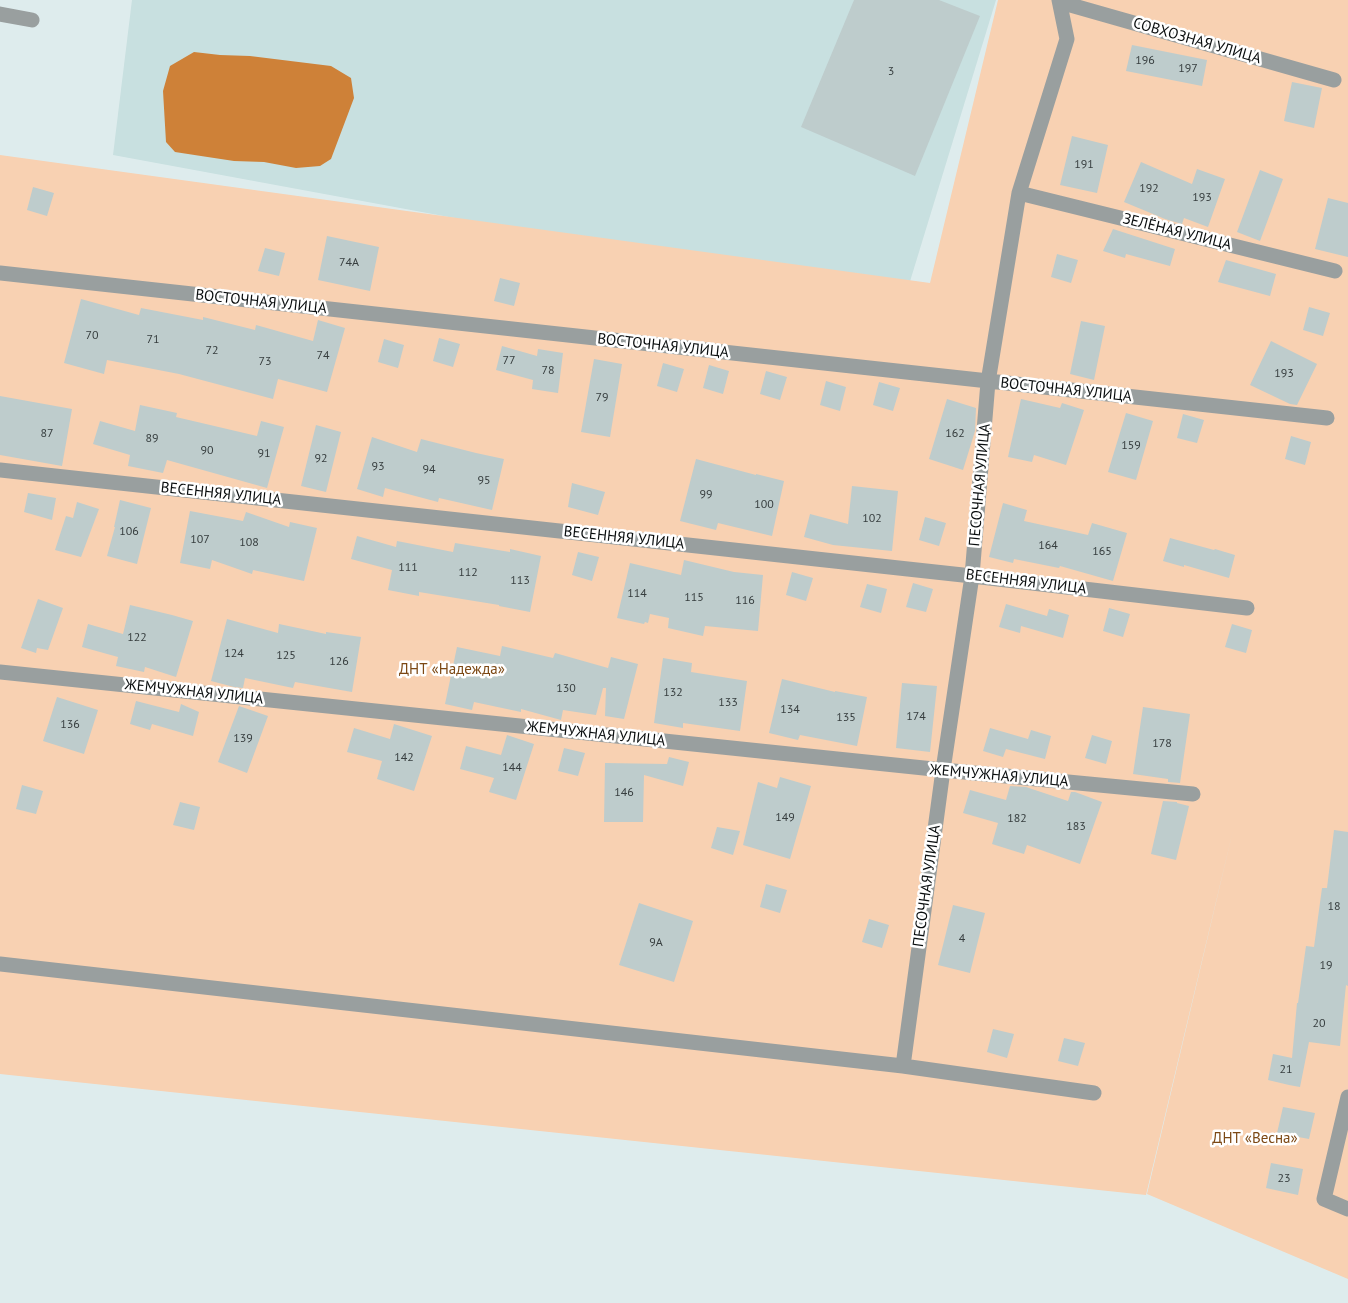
<!DOCTYPE html>
<meta charset="utf-8">
<style>
body{margin:0}
canvas{display:block;background:#deeced}
</style>
<canvas width="1348" height="1303"></canvas>
<script>
const ctx = document.querySelector('canvas').getContext('2d');
ctx.lineJoin = 'round';
function fillPath(path, color) { ctx.fillStyle = color; ctx.fill(path, 'evenodd'); }
function strokePath(path, color, width, dash) { ctx.strokeStyle = color; ctx.lineWidth = width; ctx.lineCap = dash ? 'butt' : 'round'; ctx.setLineDash(dash || []); ctx.stroke(path); }
function drawText(font, color, halo, rows, align = 'center') {
  ctx.font = font + ' "PT Sans",sans-serif'; ctx.lineWidth = 5; ctx.setLineDash([]); ctx.textBaseline = 'middle'; ctx.strokeStyle = halo; ctx.fillStyle = color; for (const [text, x, y, turn = 0] of rows) {
    ctx.save(); ctx.translate(x, y); ctx.rotate((+turn || 0) * Math.PI / 180); ctx.textAlign = isNaN(turn) ? turn : align; if (halo) ctx.strokeText(text, 0, 0); ctx.fillText(text, 0, 0); ctx.restore();
  }
}
const built = new Path2D(`
 M132 0H996L904 301 113 155Z`);
const green = new Path2D(`
 M998 0H1348V1279L1147 1194 1235 822 1146 1195 0 1074V155L930 283Z`);
const water = new Path2D(`
 M194 52 220 55 250 56 331 66 351 78 354 98 331 159 320 166 296 168 264 162 234 161 201 156 175 152 166 142 163 91 170 66Z`);
const building = new Path2D(`
 M854 0H939L980 16 915 176 801 127Z
 M1132 45 1207 60 1202 86 1126 71Z
 M1292 82 1322 88 1314 128 1284 121Z
 M1072 136 1108 145 1097 193 1060 185Z
 M1141 162 1192 184 1197 169 1225 179 1208 227 1184 218 1182 224 1165 219 1124 202Z
 M1260 170 1283 179 1260 241 1237 232Z
 M33 187 54 193 47 216 27 210Z
 M1328 198 1348 203V257L1315 249Z
 M1113 229 1175 249 1170 266 1126 254 1125 258 1103 251Z
 M327 236 379 247 370 291 318 280Z
 M265 248 285 253 279 276 258 271Z
 M1057 254 1078 260 1071 283 1051 277Z
 M1226 260 1276 274 1270 296 1218 282Z
 M500 278 520 283 514 306 494 301Z
 M81 299 139 315 141 308 203 320V317L255 330 256 325 313 341 318 320 345 328 327 392 278 379 273 399 179 374 107 360 104 374 64 363Z
 M1309 307 1330 313 1323 336 1303 330Z
 M1081 321 1105 326 1094 380 1070 374Z
 M439 338 460 344 453 367 433 361Z
 M384 339 404 345 398 368 378 362Z
 M1271 341 1317 364 1297 405 1290 404 1250 385Z
 M502 346 537 356 538 349 563 353 558 393 532 389 533 380 496 370Z
 M594 359 622 364 610 437 581 432Z
 M663 363 684 369 677 392 657 386Z
 M709 365 729 371 723 394 703 388Z
 M766 371 787 377 780 400 760 394Z
 M826 381 846 387 840 411 820 405Z
 M879 382 900 388 893 411 873 405Z
 M0 396 72 409 62 466 0 455Z
 M947 399 976 408 975 431 963 470 929 459Z
 M1021 399 1060 408 1062 403 1084 410 1066 465 1034 455 1032 462 1008 457Z
 M140 405 177 413 176 417 257 436 261 421 284 427 267 488 167 460 163 473 128 466 130 455 93 444 100 421 135 431Z
 M1126 413 1153 421 1136 480 1108 472Z
 M1183 414 1204 420 1197 443 1177 438Z
 M316 425 341 432 326 492 301 486Z
 M1291 436 1311 442 1305 465 1285 459Z
 M372 437 417 452 421 439 476 453 504 459 492 510 439 498 438 502 385 488 383 497 357 489Z
 M696 459 756 475V474L784 481 772 536 718 523 716 530 680 521Z
 M572 483 605 492 598 515 568 507Z
 M852 486 898 491 892 551 833 545 804 537 810 514 848 524Z
 M28 493 56 498 52 520 24 512Z
 M120 500 151 508 137 564 107 556 115 527H114Z
 M77 502 99 509 81 557 55 550 66 516 73 518Z
 M1003 503 1027 510 1024 521 1088 535 1092 523 1127 533 1113 581 1060 566 1059 568 1014 559 1013 563 989 557Z
 M190 511 243 521 246 512 289 527 290 522 317 528 304 581 253 570 252 574 212 560 210 569 180 563Z
 M925 517 946 523 939 546 919 540Z
 M357 536 396 547 397 541 453 552 455 543 510 552V549L541 556 530 612 499 606V605L419 592V596L388 590 392 570 351 559Z
 M1170 538 1214 550 1215 549 1235 555 1229 578 1184 565V567L1163 561Z
 M578 552 599 557 592 581 572 575Z
 M684 560 734 572 763 575 758 631 705 626 703 636 668 628 669 618 650 614 648 623 645 622 644 624 617 618 630 563 681 575Z
 M792 572 813 578 806 601 786 595Z
 M913 583 933 589 926 612 906 607Z
 M867 584 887 589 881 613 860 607Z
 M38 599 63 608 48 650 37 648 36 653 21 648Z
 M1006 604 1047 616 1049 609 1069 615 1063 638 1021 626 1020 633 999 627Z
 M130 605 172 615 193 621 176 677 145 667 144 672 116 666 118 657 82 647 88 624 123 634Z
 M1109 608 1130 614 1123 637 1103 631Z
 M227 619 278 633 279 624 326 634V632L361 637 352 692 295 682 293 688 245 678 243 688 234 687 211 681Z
 M1232 624 1252 630 1246 653 1225 647Z
 M502 646 553 658 555 653 608 668 611 657 638 664 624 719 605 716 606 688H603L596 715 563 710 561 720 521 709V712L474 702 472 710 445 704 457 647 500 656Z
 M663 658 692 663 691 672 747 681 740 731 683 723V728L654 723Z
 M782 679 835 692V691L867 697 857 746 800 735 798 740 769 733Z
 M902 683 937 686 930 752 896 748Z
 M57 697 98 710 84 754 43 741Z
 M136 701 179 712 181 704 199 712 193 736 152 724 150 730 130 724Z
 M239 706 268 716 247 773 218 762Z
 M1143 707 1190 714 1180 783 1168 782V779L1133 774Z
 M394 724 432 736 414 791 377 779 382 761 347 752 354 728 390 739Z
 M990 728 1028 739 1031 730 1051 736 1045 759 1006 749 1003 757 983 751Z
 M507 735 534 744 516 800 489 792 494 778 460 769 466 746 501 755Z
 M1092 735 1112 741 1106 764 1085 758Z
 M564 748 585 753 578 776 558 771Z
 M669 757 689 762 683 786 644 775 643 822H604L605 763 667 764Z
 M780 777 811 786 790 859 743 845 758 782 777 788Z
 M22 785 43 791 36 814 16 809Z
 M1010 786 1026 787 1068 801 1071 792H1075L1102 802 1080 864 1027 845 1024 854 992 844 998 823 963 813 970 790 1006 800Z
 M1163 801 1177 802V803L1189 806 1176 860 1151 854Z
 M180 802 200 807 194 830 173 825Z
 M717 827 740 831 733 855 711 848Z
 M1334 830 1348 832V986L1346 985 1340 1046 1309 1042 1300 1087 1289 1085 1268 1080 1273 1054 1292 1058 1297 1003H1298L1306 946 1314 947 1322 888H1327Z
 M766 884 787 890 780 913 760 907Z
 M639 903 693 921 674 982 619 965Z
 M953 905 985 913 970 973 938 965Z
 M869 919 889 925 882 948 862 942Z
 M993 1029 1014 1034 1007 1058 987 1052Z
 M1064 1038 1085 1043 1078 1066 1058 1061Z
 M1283 1107 1315 1113 1309 1139 1277 1133Z
 M1271 1163 1303 1169 1298 1195 1266 1188Z`);
const minor = new Path2D(`
 M1060 2 1334 80
 M0 14 32 20
 M1019 193 1335 271
 M0 273 1327 418
 M0 470 972 576 1247 608
 M0 672 943 770 1193 794
 M0 964 903 1066 1094 1093
 M903 1066 943 770 972 576 988 382 1019 193 1067 39 1059 0
 M1348 1097 1324 1199 1348 1209`);
const numberNames = [
 ["196",1145,61],
 ["197",1188,69],
 ["3",891,72],
 ["191",1084,165],
 ["192",1149,189],
 ["193",1202,198],
 ["74А",349,263],
 ["70",92,336],
 ["71",153,340],
 ["72",212,351],
 ["74",323,356],
 ["77",509,361],
 ["73",265,362],
 ["78",548,371],
 ["193",1284,374],
 ["79",602,398],
 ["87",47,434],
 ["162",955,434],
 ["89",152,439],
 ["159",1131,446],
 ["90",207,451],
 ["91",264,454],
 ["92",321,459],
 ["93",378,467],
 ["94",429,470],
 ["95",484,481],
 ["99",706,495],
 ["100",764,505],
 ["102",872,519],
 ["106",129,532],
 ["107",200,540],
 ["108",249,543],
 ["164",1048,546],
 ["165",1102,552],
 ["111",408,568],
 ["112",468,573],
 ["113",520,581],
 ["114",637,594],
 ["115",694,598],
 ["116",745,601],
 ["122",137,638],
 ["124",234,654],
 ["125",286,656],
 ["126",339,662],
 ["130",566,689],
 ["132",673,693],
 ["133",728,703],
 ["134",790,710],
 ["174",916,717],
 ["135",846,718],
 ["136",70,725],
 ["139",243,739],
 ["178",1162,744],
 ["142",404,758],
 ["144",512,768],
 ["146",624,793],
 ["149",785,818],
 ["182",1017,819],
 ["183",1076,827],
 ["18",1334,907],
 ["4",962,939],
 ["9А",656,943],
 ["19",1326,966],
 ["20",1319,1024],
 ["21",1286,1070],
 ["23",1284,1179]
];
const streetNames = [
 ["СОВХОЗНАЯ УЛИЦА",1197,41,16],
 ["ЗЕЛЁНАЯ УЛИЦА",1177,232,14],
 ["ВОСТОЧНАЯ УЛИЦА",261,302,6],
 ["ВОСТОЧНАЯ УЛИЦА",663,346,6],
 ["ВОСТОЧНАЯ УЛИЦА",1066,390,6],
 ["ПЕСОЧНАЯ УЛИЦА",980,485,-85],
 ["ВЕСЕННЯЯ УЛИЦА",221,494,6],
 ["ВЕСЕННЯЯ УЛИЦА",624,538,6],
 ["ВЕСЕННЯЯ УЛИЦА",1026,582,7],
 ["ЖЕМЧУЖНАЯ УЛИЦА",194,692,6],
 ["ЖЕМЧУЖНАЯ УЛИЦА",596,734,6],
 ["ЖЕМЧУЖНАЯ УЛИЦА",999,776,5],
 ["ПЕСОЧНАЯ УЛИЦА",927,886,-82]
];
const parkNames = [
 ["ДНТ «Надежда»",452,670],
 ["ДНТ «Весна»",1255,1139]
];
fillPath(built, '#c8e0e0');
fillPath(green, '#f8d1b2');
fillPath(water, '#ce8138');
fillPath(building, '#becccc');
strokePath(minor, '#999f9f', 15);
drawText('12px', '#363d3e', null, numberNames);
drawText('15px', '#090d0e', '#fff', streetNames);
drawText('15px', '#7c4814', '#fff', parkNames);
</script>
